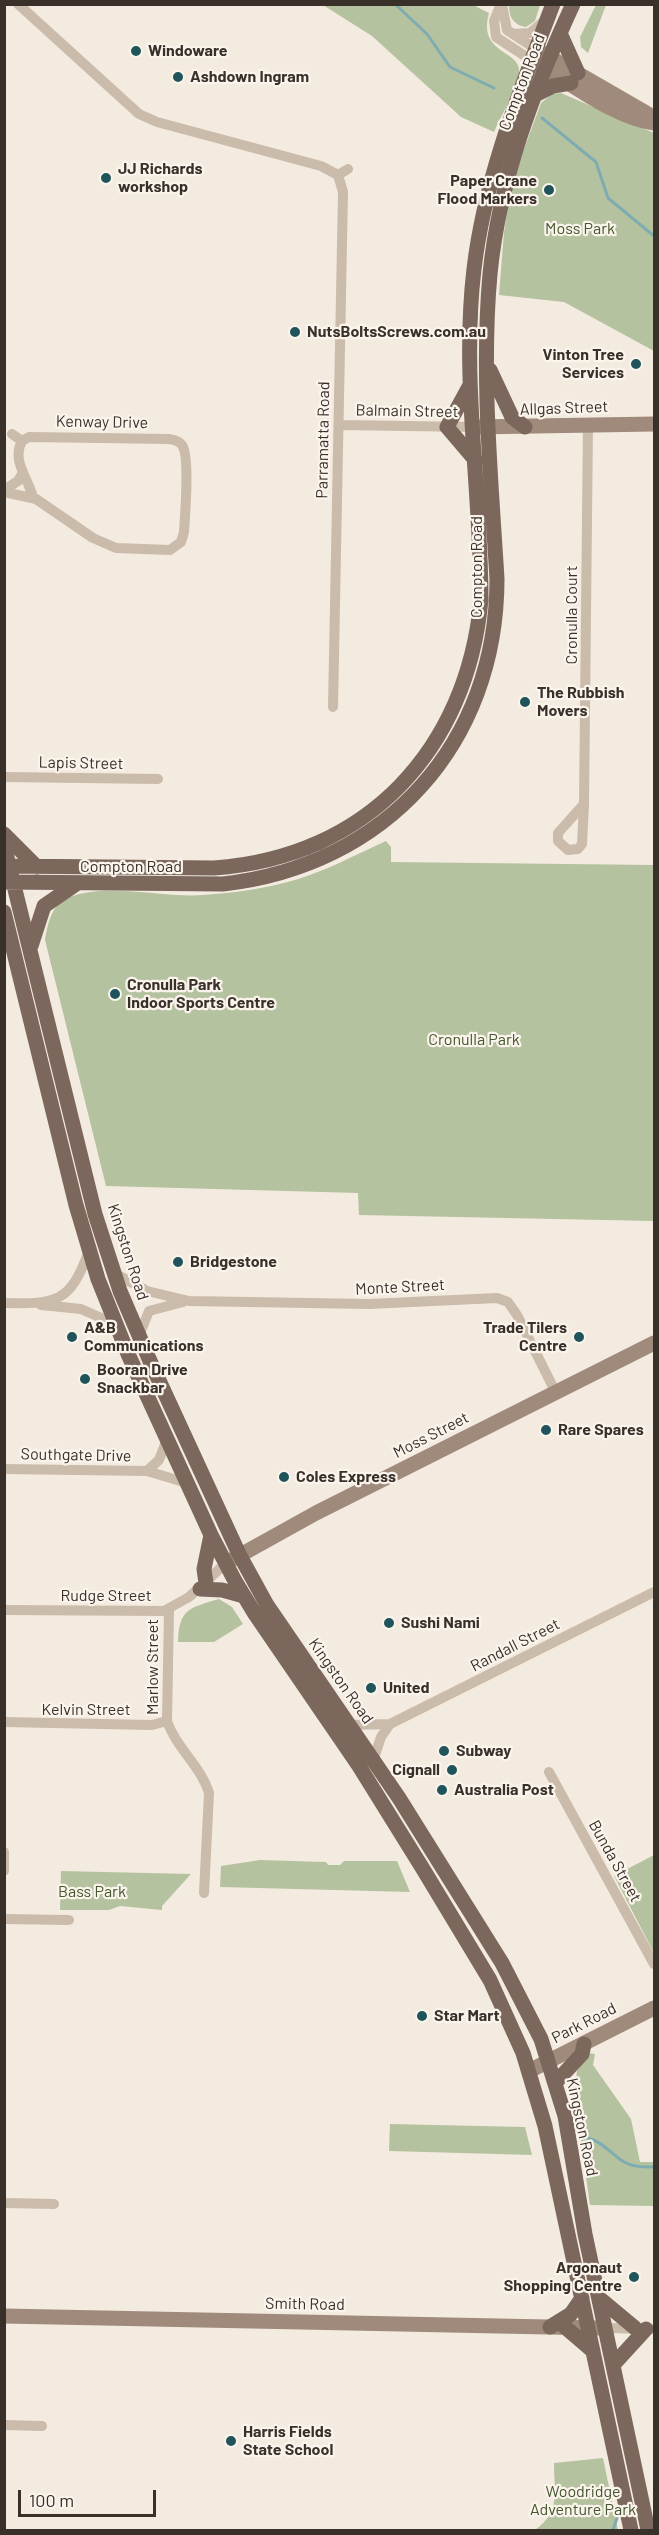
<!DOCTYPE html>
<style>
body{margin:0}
#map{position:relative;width:659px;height:2535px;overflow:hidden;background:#f3ebdf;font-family:Barlow,sans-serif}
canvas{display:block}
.frame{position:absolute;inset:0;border:6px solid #39302a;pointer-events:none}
.scale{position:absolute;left:18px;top:2490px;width:138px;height:27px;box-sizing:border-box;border:3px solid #39302a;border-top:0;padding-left:8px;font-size:18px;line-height:21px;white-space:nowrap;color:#39302a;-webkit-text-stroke:4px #faf4ec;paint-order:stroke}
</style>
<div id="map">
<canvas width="659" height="2535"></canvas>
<div class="frame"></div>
<div class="scale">100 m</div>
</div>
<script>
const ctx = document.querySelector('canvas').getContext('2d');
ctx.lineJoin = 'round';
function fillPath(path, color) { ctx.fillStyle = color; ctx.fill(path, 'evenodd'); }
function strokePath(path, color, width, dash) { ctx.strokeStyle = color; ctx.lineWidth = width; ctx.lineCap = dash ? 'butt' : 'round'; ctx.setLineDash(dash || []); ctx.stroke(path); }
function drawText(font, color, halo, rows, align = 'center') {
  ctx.font = font + ' Barlow,sans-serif'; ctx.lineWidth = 4.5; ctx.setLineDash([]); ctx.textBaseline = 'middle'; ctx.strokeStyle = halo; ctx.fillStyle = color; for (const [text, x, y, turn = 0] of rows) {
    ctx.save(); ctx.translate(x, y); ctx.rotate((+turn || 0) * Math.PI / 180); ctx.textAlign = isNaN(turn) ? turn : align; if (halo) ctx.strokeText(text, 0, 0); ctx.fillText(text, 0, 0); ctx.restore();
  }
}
const green = new Path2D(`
 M323 5H473L489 13C477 56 523 49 519 74 516 91 501 116 494 132L461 117 372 36Z
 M509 5V4L540 5 535 21 526 27C513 25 509 17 509 5Z
 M596 5H606L588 53 581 47 580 37Z
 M561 93 654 133V351L564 302 499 295 504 232 513 179 541 103 552 94Z
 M386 841 391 847V862L654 865 653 1221 359 1215 358 1193 106 1186 45 940C47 926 52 904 67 898 107 882 162 898 203 895 234 893 269 888 298 879 328 870 357 854 386 841Z
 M219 1599 232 1607 243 1624 214 1642H178C179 1609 189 1608 219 1599Z
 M654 1855V1953L614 1876Z
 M260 1860 326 1862 328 1865H340L344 1861H397L410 1892 220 1887 221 1866Z
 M61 1871 191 1874 162 1906V1910L120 1906 109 1910H60Z
 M588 2053 595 2054 593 2065 631 2119 640 2162H654V2206L590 2205 574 2094 577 2071Z
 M390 2124 525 2127 532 2155 389 2151Z
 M603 2458 618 2530H535C561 2512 554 2491 554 2463Z`);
const stream = new Path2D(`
 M395 4 427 34 450 67 494 88
 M542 118 596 162 608 198 654 236
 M579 2137C598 2137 607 2150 621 2160 630 2167 644 2167 654 2167
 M613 2530 617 2518`);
const street = new Path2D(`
 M18 4 139 114 157 122 321 166 338 175
 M501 4 494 21 496 37 531 60
 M502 5 507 30 536 49
 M513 34 530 33 544 21
 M339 425 474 427
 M12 434 22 441
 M4 490 18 481 22 474
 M4 492 36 499 93 538 116 548 170 550 181 542 184 532C185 516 190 456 182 445 178 440 174 440 169 439L29 437 22 441C11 461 29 479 33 498
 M333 707 343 192 338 175 348 169
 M4 777 158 779
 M584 804 582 844 578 849 568 850 558 841V833L584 804 588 425
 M114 1273 147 1291 189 1301 369 1304 497 1298 508 1302 517 1315 556 1393
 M4 1303C57 1304 70 1303 89 1251
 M41 1305 81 1309 115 1324
 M139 1336 149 1311 183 1302
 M4 1469 147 1471 187 1483
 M147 1471 159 1460 167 1439
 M4 1610 164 1611 189 1597 226 1563
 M169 1610 167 1721C176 1748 201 1766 209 1793L204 1893
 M4 1722 152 1725 167 1721
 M350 1725 390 1724 654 1592
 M374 1758 381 1737 390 1724
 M549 1772 654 1964
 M4 1852V1871
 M4 1919 69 1920
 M4 2203 54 2204
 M605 2328 654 2329
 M4 2425 42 2426`);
const secondary = new Path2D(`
 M539 51 648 114
 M535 62C569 82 615 118 654 123
 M475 427 654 424
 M226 1563 316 1513 654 1343
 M529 2071 654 2008
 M4 2316 598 2328`);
const primary = new Path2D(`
 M560 33 578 73
 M537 94 553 86 571 83
 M490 370 512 417 525 427
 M470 385 447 427 476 461
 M4 834 37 867
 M4 845 95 1214 120 1291 150 1361 239 1554 267 1605 399 1798 502 1963 541 2039 565 2116 585 2234 648 2530
 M4 866 214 868C367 857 467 750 481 600 481 490 461 378 474 269 485 176 520 91 553 4
 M5 882 223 884C386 866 497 743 497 579 491 479 481 374 490 274 499 181 534 89 573 4
 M4 912 76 1205 98 1279 128 1354 211 1535 235 1581 255 1614 359 1766 423 1869 490 1980 523 2053 545 2126 631 2530
 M31 946 44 906 76 884
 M206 1583 204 1569 211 1535
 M200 1589 222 1590 244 1596
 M556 2082 582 2054 584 2044
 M599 2298 635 2328
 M550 2327 571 2314 582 2298
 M565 2327 593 2351
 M614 2364 646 2329`);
const markers = [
 [136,51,6,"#20545b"],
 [178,77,6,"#20545b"],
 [106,178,6,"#20545b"],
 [549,190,6,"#20545b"],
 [295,332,6,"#20545b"],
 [636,364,6,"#20545b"],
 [525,702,6,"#20545b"],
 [115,994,6,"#20545b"],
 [178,1262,6,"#20545b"],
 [72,1337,6,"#20545b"],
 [579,1337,6,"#20545b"],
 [85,1379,6,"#20545b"],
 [546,1430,6,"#20545b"],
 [284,1477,6,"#20545b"],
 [389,1623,6,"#20545b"],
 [371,1688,6,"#20545b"],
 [444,1751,6,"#20545b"],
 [452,1770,6,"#20545b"],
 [442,1790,6,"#20545b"],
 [422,2016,6,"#20545b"],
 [634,2277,6,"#20545b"],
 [231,2441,6,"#20545b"]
];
const poiNames = [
 ["Windoware",148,51],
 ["Ashdown Ingram",190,77],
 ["JJ Richards",118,169],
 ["workshop",118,187],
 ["Paper Crane",537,181,"right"],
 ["Flood Markers",537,199,"right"],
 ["NutsBoltsScrews.com.au",307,332],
 ["Vinton Tree",624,355,"right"],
 ["Services",624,373,"right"],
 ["The Rubbish",537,693],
 ["Movers",537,711],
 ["Cronulla Park",127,985],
 ["Indoor Sports Centre",127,1003],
 ["Bridgestone",190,1262],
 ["A&B",84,1328],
 ["Communications",84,1346],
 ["Trade Tilers",567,1328,"right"],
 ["Centre",567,1346,"right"],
 ["Booran Drive",97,1370],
 ["Snackbar",97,1388],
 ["Rare Spares",558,1430],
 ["Coles Express",296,1477],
 ["Sushi Nami",401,1623],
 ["United",383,1688],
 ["Subway",456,1751],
 ["Cignall",440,1770,"right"],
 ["Australia Post",454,1790],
 ["Star Mart",434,2016],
 ["Argonaut",622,2268,"right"],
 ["Shopping Centre",622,2286,"right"],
 ["Harris Fields",243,2432],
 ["State School",243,2450]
];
const streetNames = [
 ["Compton Road",522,82,-69],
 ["Allgas Street",564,408,-2],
 ["Balmain Street",407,411,1],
 ["Kenway Drive",102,422,1],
 ["Parramatta Road",323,440,-89],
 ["Compton Road",477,567,-90],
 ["Cronulla Court",572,615,-90],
 ["Lapis Street",81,763,1],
 ["Compton Road",131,867],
 ["Kingston Road",128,1252,72],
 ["Monte Street",400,1287,-3],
 ["Moss Street",431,1435,-27],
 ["Southgate Drive",76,1455,1],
 ["Rudge Street",106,1596],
 ["Randall Street",515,1645,-27],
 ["Marlow Street",153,1667,-90],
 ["Kingston Road",341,1681,55],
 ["Kelvin Street",86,1710],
 ["Bunda Street",615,1861,61],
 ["Park Road",584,2023,-27],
 ["Kingston Road",582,2127,78],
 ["Smith Road",305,2304,1]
];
const parkNames = [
 ["Moss Park",580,229],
 ["Cronulla Park",474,1040],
 ["Bass Park",92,1892],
 ["Woodridge",583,2492],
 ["Adventure Park",583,2510]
];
fillPath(green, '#b5c29f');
strokePath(stream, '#7eacb0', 3);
strokePath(street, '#cbbbab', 10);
strokePath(secondary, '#9f8a7c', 15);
strokePath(primary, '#7b675c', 15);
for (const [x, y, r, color] of markers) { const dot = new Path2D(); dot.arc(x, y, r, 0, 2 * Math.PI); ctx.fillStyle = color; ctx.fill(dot); strokePath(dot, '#faf4ec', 2); }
drawText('bold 16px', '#39302a', '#faf4ec', poiNames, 'left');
drawText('16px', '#39302a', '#faf4ec', streetNames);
drawText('16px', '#46572e', '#faf4ec', parkNames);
</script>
